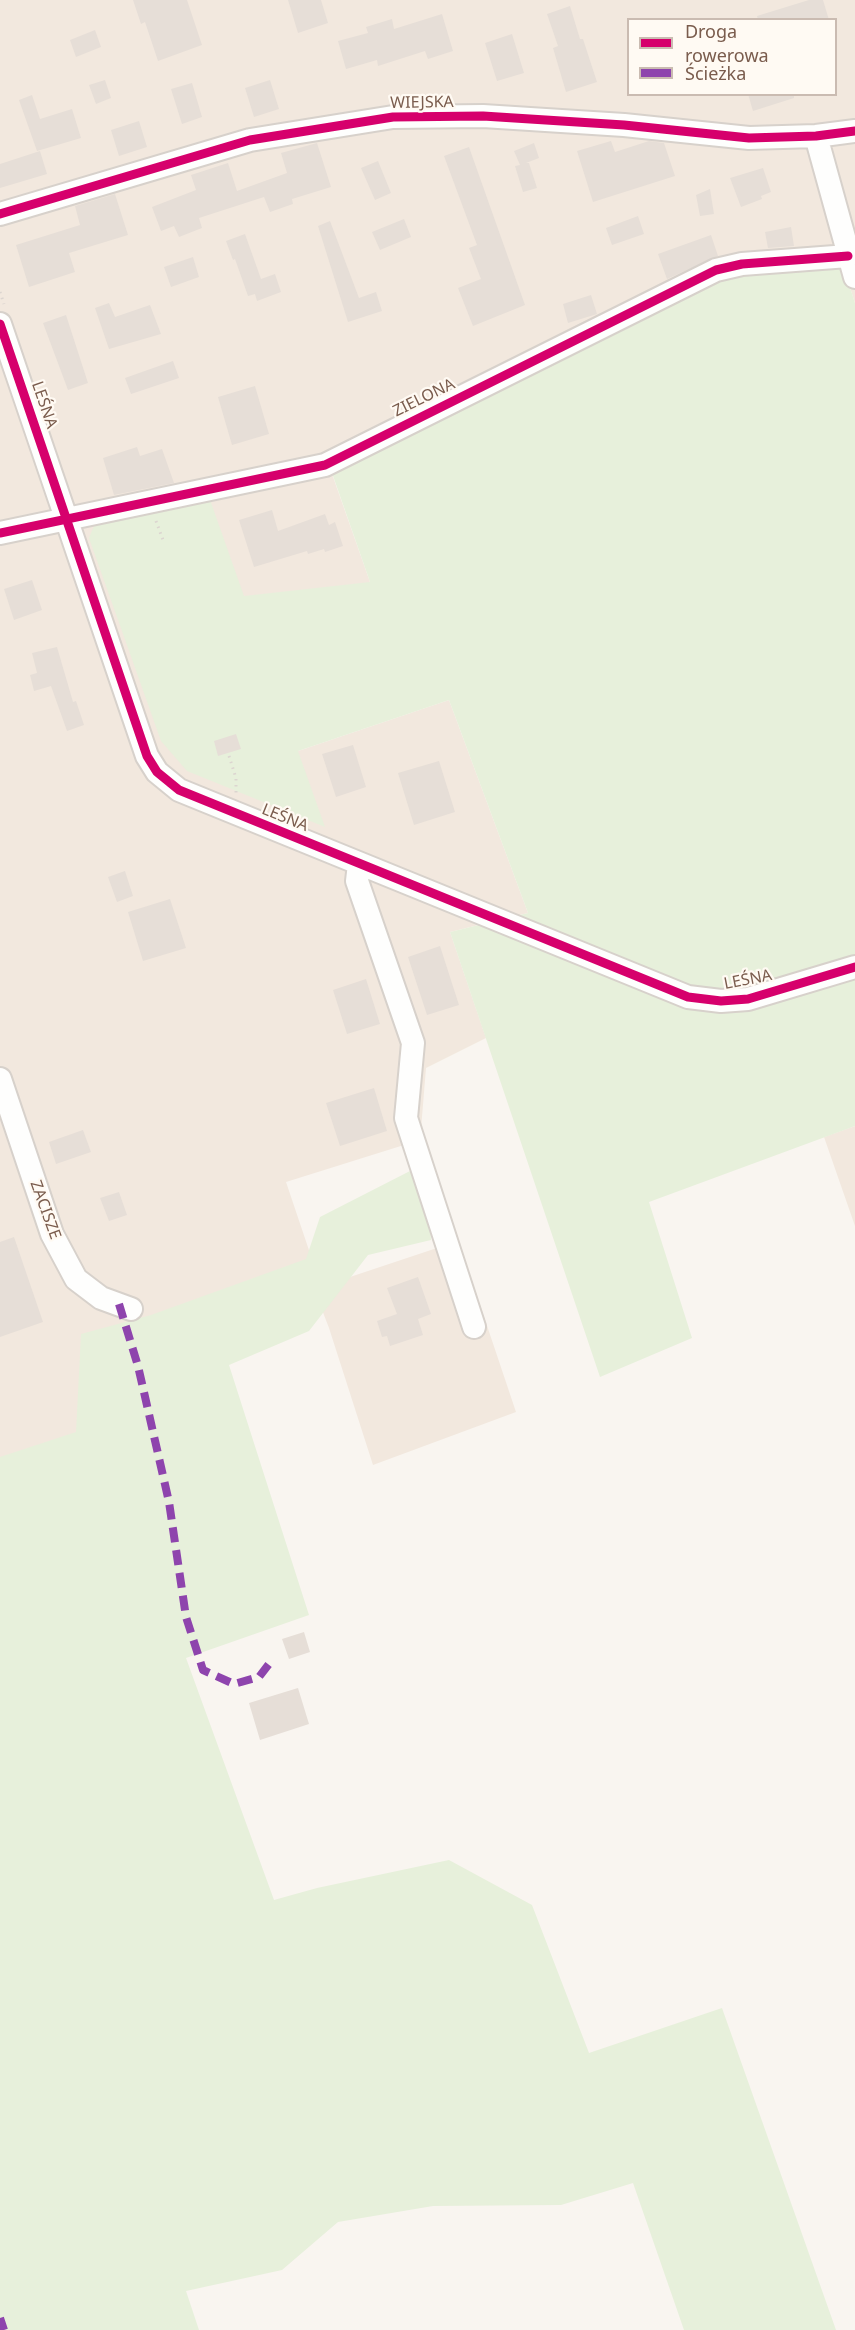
<!DOCTYPE html>
<meta charset="utf-8">
<style>
body{margin:0}
#map{position:relative;width:855px;height:2330px;overflow:hidden;background:#f9f5f0;font-family:"Noto Sans",sans-serif}
canvas{display:block}
.legend{position:absolute;left:627px;top:18px;width:210px;height:78px;box-sizing:border-box;background:#fffaf3;border:2px solid #cabbb1;margin:0;padding:8px 10px;list-style:none;font-size:18px;color:#7a5c4d}
.legend li{display:flex;align-items:center;gap:12px;height:30px}
.legend b{width:30px;border:2px solid #cabbb1}
</style>
<div id="map">
<canvas width="855" height="2330"></canvas>
<ul class="legend">
<li><b style="height:8px;background:#d6006c"></b>Droga rowerowa</li>
<li><b style="height:8px;background:#8e44ad"></b>Ścieżka</li>
</ul>
</div>
<script>
const ctx = document.querySelector('canvas').getContext('2d');
ctx.lineJoin = 'round';
function fillPath(path, color) { ctx.fillStyle = color; ctx.fill(path, 'evenodd'); }
function strokePath(path, color, width, dash) { ctx.strokeStyle = color; ctx.lineWidth = width; ctx.lineCap = dash ? 'butt' : 'round'; ctx.setLineDash(dash || []); ctx.stroke(path); }
function drawText(font, color, halo, rows, align = 'center') {
  ctx.font = font + ' "Noto Sans",sans-serif'; ctx.lineWidth = 4.5; ctx.setLineDash([]); ctx.textBaseline = 'middle'; ctx.strokeStyle = halo; ctx.fillStyle = color; for (const [text, x, y, turn = 0] of rows) {
    ctx.save(); ctx.translate(x, y); ctx.rotate((+turn || 0) * Math.PI / 180); ctx.textAlign = isNaN(turn) ? turn : align; if (halo) ctx.strokeText(text, 0, 0); ctx.fillText(text, 0, 0); ctx.restore();
  }
}
const residential = new Path2D(`
 M0 0H855V303L843 266 332 474 370 582 298 751 449 700 528 913 450 932 486 1038 426 1068 421 1129 516 1412 373 1465 329 1328 314 1289 440 1247 404 1145 286 1182 316 1271 121 1452 0 1498ZM628 20H836V94H628Z
 M855 1126V1226L824 1137Z`);
const green = new Path2D(`
 M843 266 855 303V1126L649 1202 692 1338 600 1377 450 932 528 913 449 700 298 751 325 827 187 771 161 741 89 538 96 521 209 497 244 596 370 582 332 473 731 277Z
 M410 1171 429 1203 431 1240 368 1255 309 1331 229 1365 309 1615 186 1658 274 1900 317 1888 449 1860 532 1905 589 2053 722 2008 836 2330H684L633 2183 561 2205 433 2206 338 2222 282 2270 186 2291 199 2330H0V1457L76 1432 81 1334 151 1315 306 1259 320 1217Z`);
const building = new Path2D(`
 M133 0H187L202 45 158 61 145 22 141 24Z
 M288 0H321L328 23 298 33Z
 M809 0H823L829 20H758L757 16Z
 M570 6 580 39H583L597 82 566 92 553 48 558 46 547 14Z
 M442 14 453 51 428 59 425 51 378 66 377 60 346 69 338 41 368 33 366 27 392 19 394 29Z
 M95 30 101 47 76 57 70 40Z
 M512 34 524 73 497 81 485 43Z
 M105 80 111 98 96 104 89 85Z
 M270 80 279 109 254 117 245 88Z
 M192 83 202 117 182 124 171 89Z
 M748 94H794V98L753 111Z
 M32 95 40 119 72 109 81 138 37 151 19 100Z
 M139 121 147 147 119 156 111 130Z
 M611 141 615 152 649 141 664 143 675 176 593 202 577 151Z
 M317 143 331 187 292 199 293 204 270 212 264 197 199 218 202 228 179 237 174 226 161 231 152 207 196 190 191 175 228 163 237 191 287 173 281 153Z
 M534 143 539 158 526 163H529L537 188 523 192 515 166 520 165 514 151Z
 M469 147 525 305 473 326 458 288 481 279 469 248 477 245 444 156Z
 M40 151 47 174 0 188V164Z
 M378 161 391 193 375 200 361 168Z
 M763 168 771 192 761 196 762 199 741 207 730 178Z
 M710 189 714 214 700 216 696 195Z
 M115 194 128 235 69 253 75 272 29 287 16 245 80 225 75 206Z
 M638 216 644 234 612 245 606 228Z
 M404 219 411 237 380 250 372 232Z
 M330 221 359 298 376 292 382 311 348 322 318 226Z
 M791 227 794 246 768 248 765 232Z
 M245 234 261 279 275 274 281 292 257 301 255 294 248 296 235 259 233 260 226 241Z
 M711 235 718 256 667 279 658 254Z
 M193 257 199 277 171 287 164 267Z
 M591 295 597 314 568 323 563 304Z
 M109 303 115 317 150 305 161 334 109 349 95 308Z
 M66 315 88 383 68 390 43 323Z
 M173 361 179 378 131 394 125 378Z
 M255 386 269 434 232 445 218 397Z
 M137 447 140 456 162 449 174 483 114 495 103 458Z
 M272 510 278 531 325 514 329 525 335 522 343 546 325 552 324 549 308 554 307 551 254 567 239 520Z
 M32 580 42 610 14 620 4 589Z
 M57 647 73 702 76 701 84 725 67 731 51 686 34 691 30 675 37 673 32 653Z
 M236 734 241 749 218 756 214 741Z
 M353 745 366 787 336 797 322 754Z
 M439 761 455 812 414 825 398 773Z
 M125 871 133 896 117 902 108 877Z
 M170 899 186 948 143 961 128 912Z
 M440 946 459 1005 427 1015 408 957Z
 M366 979 380 1024 347 1034 333 990Z
 M374 1088 387 1131 340 1146 326 1103Z
 M83 1130 91 1152 56 1164 49 1142Z
 M119 1192 127 1215 109 1221 100 1198Z
 M14 1237 43 1322 0 1337V1242Z
 M418 1277 431 1314 418 1319 423 1335 390 1346 387 1336 382 1337 377 1321 397 1314 387 1288Z
 M304 1632 310 1652 289 1659 282 1639Z
 M298 1688 309 1724 260 1740 249 1703Z`);
const path = new Path2D(`
 M0 292 4 304
 M156 521 163 540
 M229 756 236 778V793`);
const minor = new Path2D(`
 M816 136 855 277
 M0 214 250 140 393 117 483 116 624 125 749 138 816 136 855 131
 M0 324 147 756 157 772 179 790 688 997 721 1001 748 999 855 967
 M0 533 325 465 716 270 742 264 848 256
 M359 864 357 881 413 1043 406 1118 474 1327
 M0 1079 52 1234 76 1279 101 1298 131 1309`);
const quiet = new Path2D(`
 M119 1304 138 1366 169 1502 186 1617 203 1670 234 1684 259 1677 272 1660
 M0 2318 4 2330`);
const cycleway = new Path2D(`
 M0 214 250 140 393 117 483 116 624 125 749 138 816 136 855 131
 M0 324 147 756 157 772 179 790 688 997 721 1001 748 999 855 967
 M0 533 325 465 716 270 742 264 848 256`);
const streetNames = [
 ["WIEJSKA",422,103,-1],
 ["ZIELONA",424,398,-26],
 ["LEŚNA",44,405,71],
 ["LEŚNA",285,818,22],
 ["LEŚNA",748,980,-11],
 ["ZACISZE",45,1210,70]
];
fillPath(residential, '#f2e8de');
fillPath(green, '#e7f0db');
fillPath(building, '#e6ded7');
strokePath(minor, '#d7d1cb', 26);
strokePath(path, '#dcd5d0', 3, [1.5, 4.5]);
strokePath(minor, '#fefefd', 22);
strokePath(quiet, '#8e44ad', 8, [15, 8]);
strokePath(cycleway, '#d6006c', 9);
drawText('16px', '#7a5c4d', '#fffaf3', streetNames);
</script>
